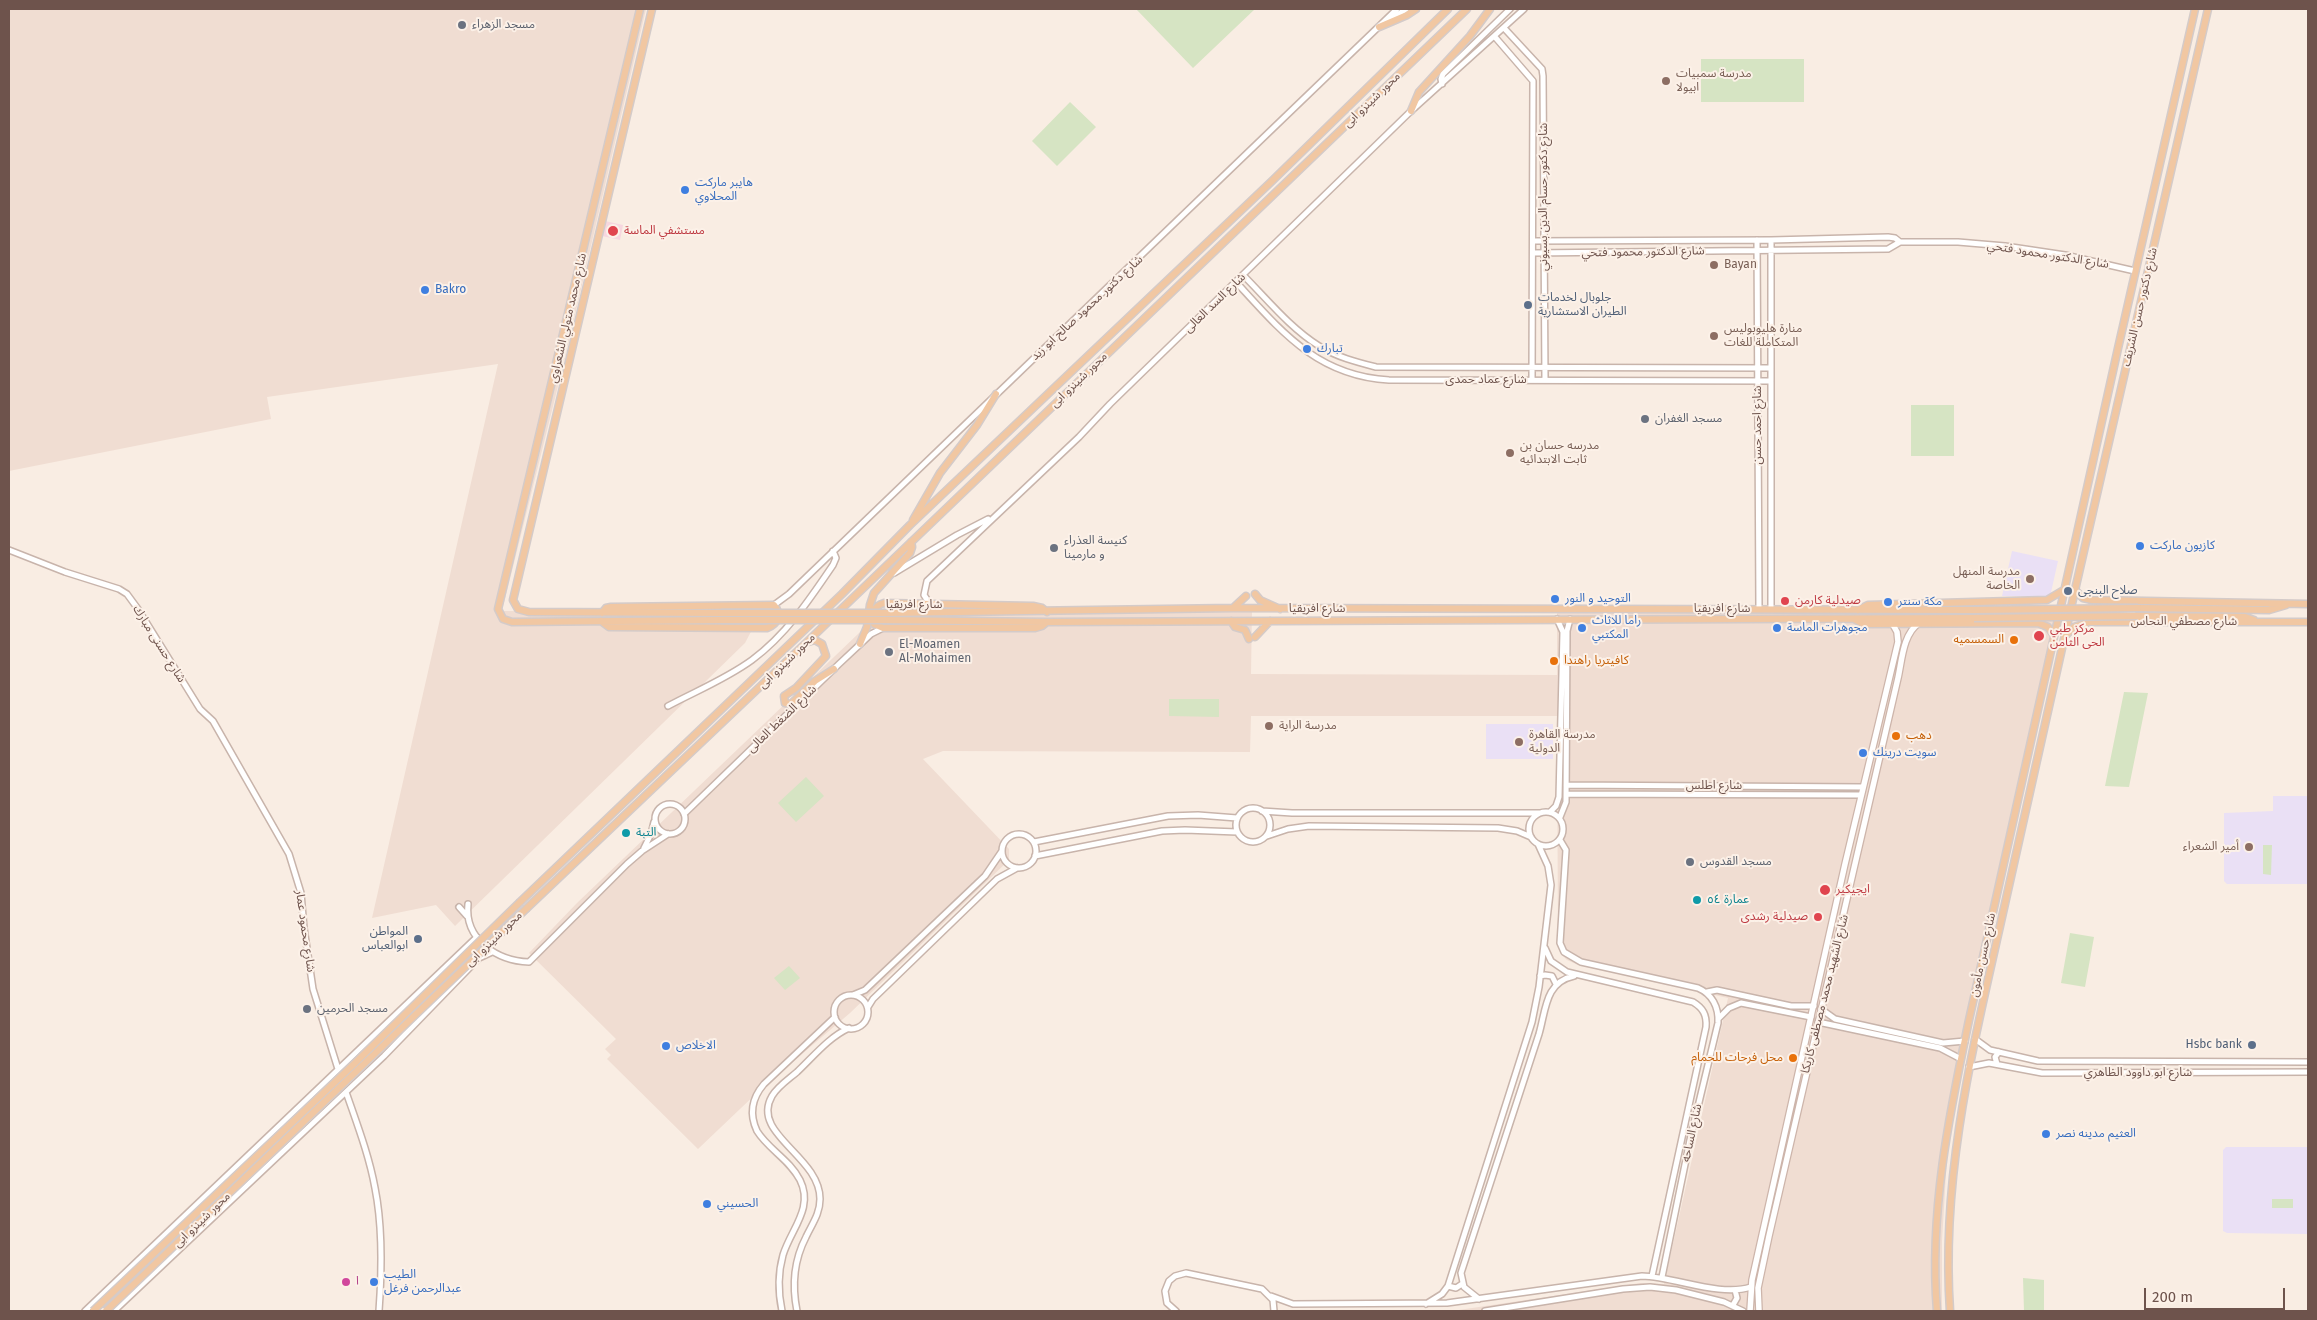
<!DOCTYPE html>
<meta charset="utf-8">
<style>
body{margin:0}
#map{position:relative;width:2317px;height:1320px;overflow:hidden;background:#f9ede3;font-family:"Fira Sans",sans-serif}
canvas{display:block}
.frame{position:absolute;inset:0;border:10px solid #6e534c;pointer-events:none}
.scale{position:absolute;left:2144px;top:1288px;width:141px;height:22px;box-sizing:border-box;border:2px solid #6e534c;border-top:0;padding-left:6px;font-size:15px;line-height:18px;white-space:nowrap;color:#6e534c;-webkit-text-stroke:4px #fcf1e8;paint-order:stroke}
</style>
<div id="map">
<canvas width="2317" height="1320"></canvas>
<div class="frame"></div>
<div class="scale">200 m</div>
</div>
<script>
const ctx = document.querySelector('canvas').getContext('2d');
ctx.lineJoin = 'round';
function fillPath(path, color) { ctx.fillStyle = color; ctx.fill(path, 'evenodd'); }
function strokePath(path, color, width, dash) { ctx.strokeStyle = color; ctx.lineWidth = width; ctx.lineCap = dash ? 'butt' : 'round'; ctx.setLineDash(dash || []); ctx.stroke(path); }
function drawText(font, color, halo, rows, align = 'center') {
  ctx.font = font + ' "Fira Sans","Noto Sans Arabic",sans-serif'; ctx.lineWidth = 4; ctx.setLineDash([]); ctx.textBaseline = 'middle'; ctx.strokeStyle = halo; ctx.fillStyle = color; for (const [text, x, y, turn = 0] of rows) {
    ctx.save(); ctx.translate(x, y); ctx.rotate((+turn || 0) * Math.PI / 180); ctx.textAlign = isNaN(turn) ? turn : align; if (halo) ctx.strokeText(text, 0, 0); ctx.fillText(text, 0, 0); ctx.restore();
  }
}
const residential = new Path2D(`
 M9 9H646L565 358 502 611 757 612 755 624 745 643 455 926 436 905 372 918 498 364 267 397 271 419 9 471Z
 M882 611H1252L1251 674 1557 675V611L2063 612 1965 1052 1948 1140 1942 1241V1311H1452L1640 1283 1664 1284 1728 998 1578 965 1567 960 1562 955 1558 944 1557 716H1251L1250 752 943 751 923 759 1009 849V860L850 1013 761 1089 698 1149 607 1059 611 1055 605 1049 616 1039 529 953 577 903Z`);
const education = new Path2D(`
 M2012 551 2058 561 2050 597 2002 596Z
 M1486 724H1553V759H1486Z
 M2273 796H2308V884H2227L2224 881V813L2273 811Z
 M2226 1147H2308V1234L2227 1233 2223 1231V1150Z`);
const medical = new Path2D(`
 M605 221 623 225 620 240 602 236Z`);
const green = new Path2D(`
 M1136 9H1255L1193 68Z
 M1701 59H1804V102H1701Z
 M1070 102 1096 127 1057 166 1032 141Z
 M1911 405H1954V456H1911Z
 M2124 692 2148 693 2129 787 2105 786Z
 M1169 699H1219V717L1169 716Z
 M806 777 824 796 796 822 778 803Z
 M2263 845H2272L2271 875 2263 874Z
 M2070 933 2094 937 2085 987 2061 983Z
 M789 966 800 978 785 990 774 978Z
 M2272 1199H2293V1208H2272Z
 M2023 1278 2044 1280V1311H2024Z`);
const tertiary = new Path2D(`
 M1390 20 1406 9
 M1504 28 1542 69 1543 76 1545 380
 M1495 37 1533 81 1532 380
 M1442 84 1441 79 1443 74 1510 9
 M1757 240 1759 609
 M1533 241 1771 240 1888 237 1895 238 1900 242H1958L2005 246 2065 255 2135 271
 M1533 253 1888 249 1900 242
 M1243 275C1267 299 1290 328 1319 346 1337 357 1356 362 1376 367L1771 368
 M1236 282C1281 331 1317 376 1389 380L1771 381
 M9 550 65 572 119 589 127 594 138 609 200 709 213 721 289 854 301 893 304 928 313 989 338 1069
 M894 573 957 535 988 519
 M930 604 924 595 927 581 1079 437 1110 404 1411 111 1524 9
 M774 605 789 594 1397 9
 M1771 609V240
 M668 706C696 691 726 679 752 660 786 635 810 599 833 565L836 558 833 551
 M1566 785 1863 787
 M1566 794 1861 795
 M655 819a15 15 0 1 1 30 0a15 15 0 1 1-30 0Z
 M1236 825a17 17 0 1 1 34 0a17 17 0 1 1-34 0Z
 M1262 811 1292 813H1540
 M1529 829a17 17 0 1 1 34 0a17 17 0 1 1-34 0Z
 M1550 812 1556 806 1559 797 1563 632 1557 619
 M684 814 839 664 871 634 883 628
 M1560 817 1566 802 1567 631 1570 619
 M1002 851a17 17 0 1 1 34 0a17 17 0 1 1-34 0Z
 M1267 836 1288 829 1309 826 1498 828 1517 831 1531 837
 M1560 840 1566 850 1560 943 1564 952 1581 962 1698 988C1712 994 1719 1007 1718 1023L1690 1140 1662 1277
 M1034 842 1168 816 1198 815 1237 818
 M644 848 651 834 654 822
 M1035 856 1162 831 1185 830 1237 832
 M468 904C464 940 498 961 529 962L627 864 642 851 668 834
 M459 907 467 916
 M1545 948 1551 961 1567 972 1693 1002C1703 1008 1707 1015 1706 1027L1652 1276
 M1540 976 1545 975 1552 976 1556 984
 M1707 992 1717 990 1791 1006H1814
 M853 995 865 990 985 876 1002 851
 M834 1012a17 17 0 1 1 34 0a17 17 0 1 1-34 0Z
 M868 1007 873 999 997 879 1017 868
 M1821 1009 1835 1019 1943 1043 1965 1041
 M1719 1018 1729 1008 1741 1003 1811 1017
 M1818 1022 1940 1048 1961 1059
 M1975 1039 1990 1050 2038 1061 2308 1062
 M1997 1064 1995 1057 1999 1052
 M1969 1067 1989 1063 2042 1073 2308 1072
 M346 1092C357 1124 369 1155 375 1188 383 1228 382 1270 379 1311
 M1448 1286 1456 1288 1462 1284
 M1271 1296 1293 1304 1447 1303 1642 1276C1676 1277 1719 1297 1751 1287
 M1479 1299 1464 1287 1461 1273 1539 1034C1546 1010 1545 982 1574 976
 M1426 1304 1442 1294 1448 1286 1532 1022 1539 987 1551 885 1548 866 1538 844
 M1733 1305 1737 1298 1735 1290
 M85 1311 477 937
 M114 1311 384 1056 479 958 492 952
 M782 1311C778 1292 778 1273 783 1255 791 1229 814 1208 800 1180 790 1160 768 1149 757 1131 749 1114 752 1098 764 1084L835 1017
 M797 1311C792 1286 794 1260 806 1237 812 1224 820 1214 820 1199 820 1156 750 1134 772 1096 778 1086 789 1079 797 1072 813 1057 829 1037 849 1028
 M1176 1311 1167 1303 1165 1291 1169 1281 1175 1276 1186 1273 1262 1289 1273 1300 1274 1311
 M1485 1311 1623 1289 1650 1287 1676 1290 1724 1302 1743 1311`);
const secondary = new Path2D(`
 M1750 1311 1752 1280 1845 864 1898 642 1897 632 1892 623
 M1759 1311 1758 1288 1769 1236 1898 678C1902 660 1903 634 1919 623`);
const primary = new Path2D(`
 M640 9 498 609 503 619 512 622 721 620
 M652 9 513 600 518 609 529 612 721 613
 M1379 27 1407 15 1416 9
 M1411 111 1419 92 1470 36 1490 9
 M913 520 940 473 977 425 996 394
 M2075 590 2083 598 2092 600 2308 604
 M1255 594 1260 600 1280 609
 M1233 608 1246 596
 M2138 608 2269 610 2286 605
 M1858 610 1868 605 2047 600 2062 591
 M885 613 1233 608 1974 610
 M2138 616 2245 617 2254 620
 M1854 619 1864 624 2038 623 2048 627 2053 634
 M884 620 1047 622 1974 618
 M601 621 609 627 767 628C778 624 782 614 774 605L611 607 606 608 602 613
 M1231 621 1235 627 1245 630 1249 639
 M1047 622 1042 626 1035 628H883L874 624C870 614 874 606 884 603L1033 606 1042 608 1047 612
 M2066 635 2074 627 2089 622H2308
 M1255 637 1270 621
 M808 642 815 640 822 644 826 656 796 688 784 696 785 703 791 704 815 681 834 669
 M860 644 867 627 870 605 874 593 910 553 912 547 911 542
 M520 902 842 594 910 525 1272 181 1448 9
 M527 908 807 642 1467 9
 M1937 1311C1929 1213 1949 1115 1969 1020 1983 957 1997 894 2011 831 2070 556 2133 283 2195 9
 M1950 1311C1941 1179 1971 1055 2000 926 2025 814 2050 702 2075 590L2208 9`);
const primaryBridge = new Path2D(`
 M1974 610 2138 608
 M721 613H885
 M1974 618 2138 616
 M721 620H884
 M93 1311 354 1064 520 902
 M106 1311 527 908`);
const markers = [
 [462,25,5,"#6b7280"],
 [1666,81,5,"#8d6e63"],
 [685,190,5,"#3f7fe0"],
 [613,231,6,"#e0444e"],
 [1714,265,5,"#8d6e63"],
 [425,290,5,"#3f7fe0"],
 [1528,305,5,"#5c6f8a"],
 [1714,336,5,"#8d6e63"],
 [1307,349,5,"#3f7fe0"],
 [1645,419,5,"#6b7280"],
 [1510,453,5,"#8d6e63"],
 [2140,546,5,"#3f7fe0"],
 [1054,548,5,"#6b7280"],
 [2030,579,5,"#8d6e63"],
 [2068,591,5,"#5c6f8a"],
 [1555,599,5,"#3f7fe0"],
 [1785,601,5,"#e0444e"],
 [1888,602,5,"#3f7fe0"],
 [1582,628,5,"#3f7fe0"],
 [1777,628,5,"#3f7fe0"],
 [2039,636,6,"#e0444e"],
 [2014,640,5,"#e8710a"],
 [889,652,5,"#6b7280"],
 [1554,661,5,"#e8710a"],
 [1269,726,5,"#8d6e63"],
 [1896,736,5,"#e8710a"],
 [1519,742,5,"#8d6e63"],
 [1863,753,5,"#3f7fe0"],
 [626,833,5,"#0f9aa8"],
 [2249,847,5,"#8d6e63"],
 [1690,862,5,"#6b7280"],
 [1825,890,6,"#e0444e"],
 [1697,900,5,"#0f9aa8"],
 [1818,917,5,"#e0444e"],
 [418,939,5,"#5c6f8a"],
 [307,1009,5,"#6b7280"],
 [2252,1045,5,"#5c6f8a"],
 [666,1046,5,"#3f7fe0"],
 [1793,1058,5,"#e8710a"],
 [2046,1134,5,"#3f7fe0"],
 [707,1204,5,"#3f7fe0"],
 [346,1282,5,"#d1479c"],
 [374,1282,5,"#3f7fe0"]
];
const worshipNames = [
 ["مسجد الزهراء",472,25],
 ["مسجد الغفران",1655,419],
 ["كنيسة العذراء",1064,541],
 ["و مارمينا",1064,555],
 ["El-Moamen",899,645],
 ["Al-Mohaimen",899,659],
 ["مسجد القدوس",1700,862],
 ["مسجد الحرمين",317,1009]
];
const educationNames = [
 ["مدرسة سمبيات",1676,74],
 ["ابيولا",1676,88],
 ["Bayan",1724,265],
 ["منارة هليوبوليس",1724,329],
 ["المتكاملة للغات",1724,343],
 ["مدرسه حسان بن",1520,446],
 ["ثابت الابتدائيه",1520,460],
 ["مدرسة المنهل",2020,572,"right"],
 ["الخاصة",2020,586,"right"],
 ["مدرسة الراية",1279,726],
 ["مدرسة القاهرة",1529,735],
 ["الدولية",1529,749],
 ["أمير الشعراء",2239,847,"right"]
];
const streetNames = [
 ["محور شينزو ابى",1372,100,-44],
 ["شارع دكتور حسام الدين بسيوني",1544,197,-90],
 ["شارع الدكتور محمود فتحي",1643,252,-1],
 ["شارع الدكتور محمود فتحي",2048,255,9],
 ["شارع السد العالى",1215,303,-44],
 ["شارع دكتور حسن الشريف",2140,307,-77],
 ["شارع دكتور محمود صالح ابو زيد",1087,308,-43],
 ["شارع محمد متولي الشعراوي",568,318,-77],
 ["محور شينزو ابى",1079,380,-44],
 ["شارع عماد حمدى",1486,380],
 ["شارع احمد حسن",1758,425,-90],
 ["شارع افريقيا",914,605],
 ["شارع افريقيا",1317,609],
 ["شارع افريقيا",1722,609],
 ["شارع مصطفي النحاس",2184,622],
 ["شارع حسنى مبارك",159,644,58],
 ["محور شينزو ابى",787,661,-44],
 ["شارع الضغط العالى",782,719,-44],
 ["شارع اطلس",1714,786],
 ["شارع محمود عمار",305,931,82],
 ["محور شينزو ابى",494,939,-44],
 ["شارع حسن مأمون",1983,955,-78],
 ["شارع الشهيد محمد مصطفى كاريكا",1825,994,-76],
 ["شارع ابو داوود الظاهري",2138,1073],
 ["شارع الساحه",1692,1133,-78],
 ["محور شينزو ابى",202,1220,-44]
];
const shopNames = [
 ["هايبر ماركت",695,183],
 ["المحلاوي",695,197],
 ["Bakro",435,290],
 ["تبارك",1317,349],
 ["كازيون ماركت",2150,546],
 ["التوحيد و النور",1565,599],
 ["مكة سنتر",1898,602],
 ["راما للاثاث",1592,621],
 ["المكتبي",1592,635],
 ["مجوهرات الماسة",1787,628],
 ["سويت درينك",1873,753],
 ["الاخلاص",676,1046],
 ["العثيم مدينه نصر",2056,1134],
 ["الحسيني",717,1204],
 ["الطيب",384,1275],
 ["عبدالرحمن فرغل",384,1289]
];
const healthNames = [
 ["مستشفي الماسة",624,231],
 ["صيدلية كارمن",1795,601],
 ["مركز طبي",2050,629],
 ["الحى الثامن",2050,643],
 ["ايجيكير",1836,890],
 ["صيدلية رشدى",1808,917,"right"]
];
const serviceNames = [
 ["جلوبال لخدمات",1538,298],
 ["الطيران الاستشارية",1538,312],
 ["صلاح البنجى",2078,591],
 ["المواطن",408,932,"right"],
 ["ابوالعباس",408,946,"right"],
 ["Hsbc bank",2242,1045,"right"]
];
const foodNames = [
 ["السمسميه",2004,640],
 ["كافيتريا راهندا",1564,661,"left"],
 ["دهب",1906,736,"left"],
 ["محل فرحات للحمام",1783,1058]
];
const cultureNames = [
 ["التبة",636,833],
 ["عمارة ٥٤",1707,900]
];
const hotelNames = [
 ["ا",356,1282]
];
fillPath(residential, '#f0ddd2');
fillPath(education, '#eae0f5');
fillPath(medical, '#f6d7df');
fillPath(green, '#d6e4c3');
strokePath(tertiary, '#c8b4ab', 8);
strokePath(secondary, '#cdb5ab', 8);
strokePath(primary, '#d4cbc9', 9);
strokePath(tertiary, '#fff', 5);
strokePath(secondary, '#fff', 5.5);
strokePath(primary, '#f1c7a2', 6);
strokePath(primaryBridge, '#d4cbc9', 9, []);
strokePath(primaryBridge, '#f1c7a2', 6);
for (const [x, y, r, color] of markers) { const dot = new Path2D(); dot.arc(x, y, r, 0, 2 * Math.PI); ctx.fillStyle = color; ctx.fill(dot); strokePath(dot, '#fcf1e8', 2); }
drawText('12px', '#5b616d', '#fcf1e8', worshipNames, 'left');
drawText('12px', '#785e54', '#fcf1e8', educationNames, 'left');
drawText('12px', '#6e534c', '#fcf1e8', streetNames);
drawText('12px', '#366cbe', '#fcf1e8', shopNames, 'left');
drawText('12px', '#be3a42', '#fcf1e8', healthNames, 'left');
drawText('12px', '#4e5e75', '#fcf1e8', serviceNames, 'left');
drawText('12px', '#c56008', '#fcf1e8', foodNames, 'right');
drawText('12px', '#0d838f', '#fcf1e8', cultureNames, 'left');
drawText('12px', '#b23c85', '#fcf1e8', hotelNames, 'left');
</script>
